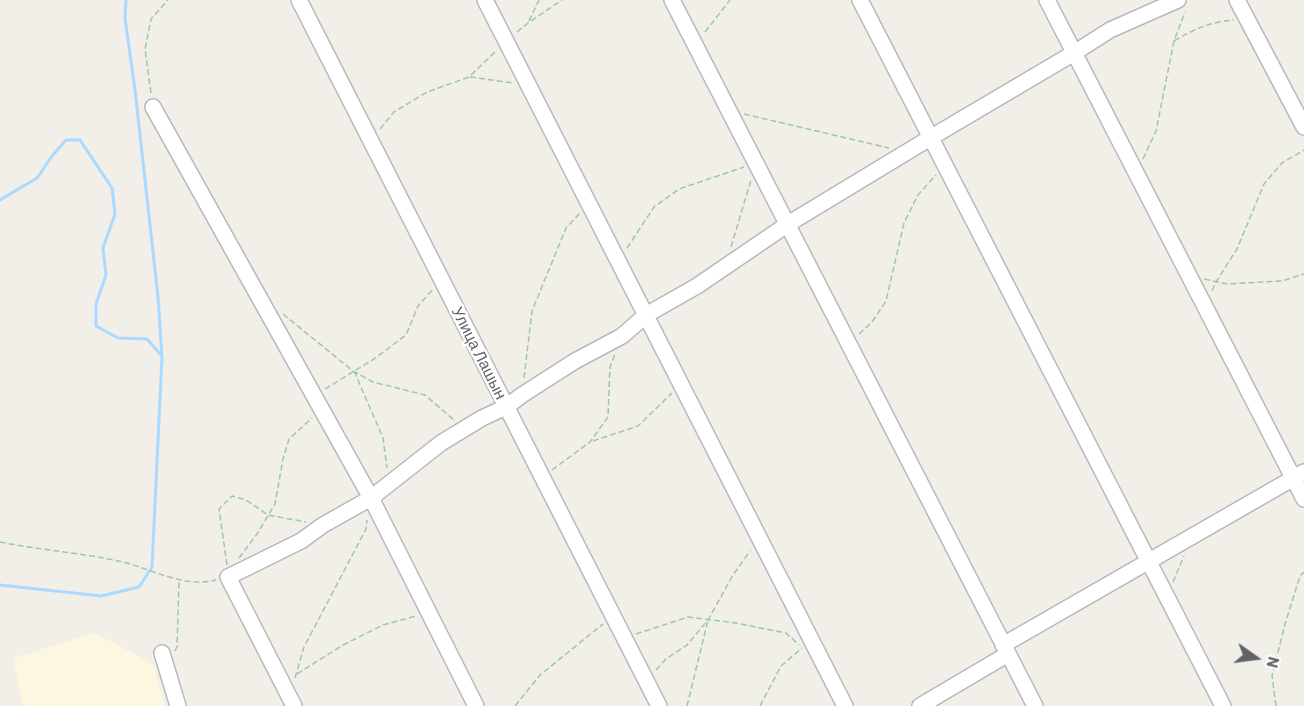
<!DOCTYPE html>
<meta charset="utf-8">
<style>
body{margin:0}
#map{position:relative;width:1304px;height:706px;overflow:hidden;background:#f1efe8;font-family:Barlow,sans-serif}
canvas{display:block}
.north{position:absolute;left:1226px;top:628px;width:60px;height:60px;-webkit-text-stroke:4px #fff;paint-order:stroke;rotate:104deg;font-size:16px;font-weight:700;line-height:24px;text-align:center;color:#5f6368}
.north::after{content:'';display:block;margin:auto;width:21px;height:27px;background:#5f6368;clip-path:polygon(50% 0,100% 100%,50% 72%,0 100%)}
</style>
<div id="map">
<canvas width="1304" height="706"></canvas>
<div class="north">N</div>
</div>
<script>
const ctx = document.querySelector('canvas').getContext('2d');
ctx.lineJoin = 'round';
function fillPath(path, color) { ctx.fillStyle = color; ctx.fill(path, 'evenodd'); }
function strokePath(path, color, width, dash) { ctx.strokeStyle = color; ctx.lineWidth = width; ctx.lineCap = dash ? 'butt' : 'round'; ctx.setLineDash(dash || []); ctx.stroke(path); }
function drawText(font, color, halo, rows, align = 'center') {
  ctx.font = font + ' Barlow,sans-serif'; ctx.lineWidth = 5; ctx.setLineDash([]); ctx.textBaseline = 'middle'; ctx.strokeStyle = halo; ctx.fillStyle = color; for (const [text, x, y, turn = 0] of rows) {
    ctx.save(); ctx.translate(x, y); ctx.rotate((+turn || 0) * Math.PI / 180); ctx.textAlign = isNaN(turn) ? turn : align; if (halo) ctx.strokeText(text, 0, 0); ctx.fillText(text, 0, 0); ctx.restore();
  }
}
const commercial = new Path2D(`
 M95 633 153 664 165 706H23L13 658Z`);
const stream = new Path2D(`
 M0 200 37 178 52 156 66 140H80L112 188 115 214 103 248 106 275 96 304V326L118 338 147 339 161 355
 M0 585 101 596 139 587 152 567 162 357 158 297 135 90 125 18 126 0`);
const path = new Path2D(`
 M529 21 539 0
 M517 32 528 23 562 0
 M705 32 730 0
 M1174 41C1195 29 1209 22 1234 20
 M470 77 513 83
 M151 93 145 49 151 19 168 0
 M744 114 889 148
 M380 129 394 112 427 92 469 77 495 52
 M1143 159 1156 131 1174 41 1185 12
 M731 247 751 180
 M627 248 654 207 679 189 744 167
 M1204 279 1227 284 1282 281 1304 274
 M1212 291 1216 282 1237 249 1264 184 1282 163 1304 150
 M283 314 353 371 373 382 425 395 454 420
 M859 334 872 322 886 301 904 223 918 195 936 175
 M354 371 383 438 387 468
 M524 378 532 311 566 228 580 213
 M325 389 374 359 406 335 418 306 433 289
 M593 441 638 426 672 393
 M552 470 590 442 608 417 610 367 615 354
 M0 542C40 550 83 553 123 562 154 570 184 588 216 580
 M239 558 257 534 275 504 283 459 289 439 312 418
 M227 565 219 509 232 496 246 500 268 515 306 522
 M1173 582 1184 556
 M636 634 688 617 736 623 786 633 799 645
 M175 651 177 647 179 581
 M656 670 666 659 687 645 708 620 733 575 750 551
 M297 674 343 645 383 625 416 616
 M295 678 304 647 366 529 367 520
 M515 706 540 675 603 624
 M687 706 708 620
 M760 706 781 666 802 648
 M1276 706 1272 676 1285 624 1300 576 1304 572`);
const minor = new Path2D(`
 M299 0 659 706
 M485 0 845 706
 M672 0 1035 706
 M860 0 1223 706
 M1047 0 1304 499
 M1237 0 1304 127
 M153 107 371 498 476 706
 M1003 645 1304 472
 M162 653 178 706
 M294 706 228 577 301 541 323 525 371 498 441 443 482 418 506 407 522 395 575 361 622 336 646 315 697 286 788 224 930 138 1074 53 1110 30 1178 0
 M920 706 1008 654`);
const streetNames = [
 ["Улица Лашын",479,353,63]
];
fillPath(commercial, '#fef7e0');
strokePath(stream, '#aadaff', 3);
strokePath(minor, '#b5b8bc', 18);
strokePath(path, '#9cc7a9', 1.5, [6, 3]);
strokePath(minor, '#fff', 15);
drawText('16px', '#5f6368', '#fff', streetNames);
</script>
